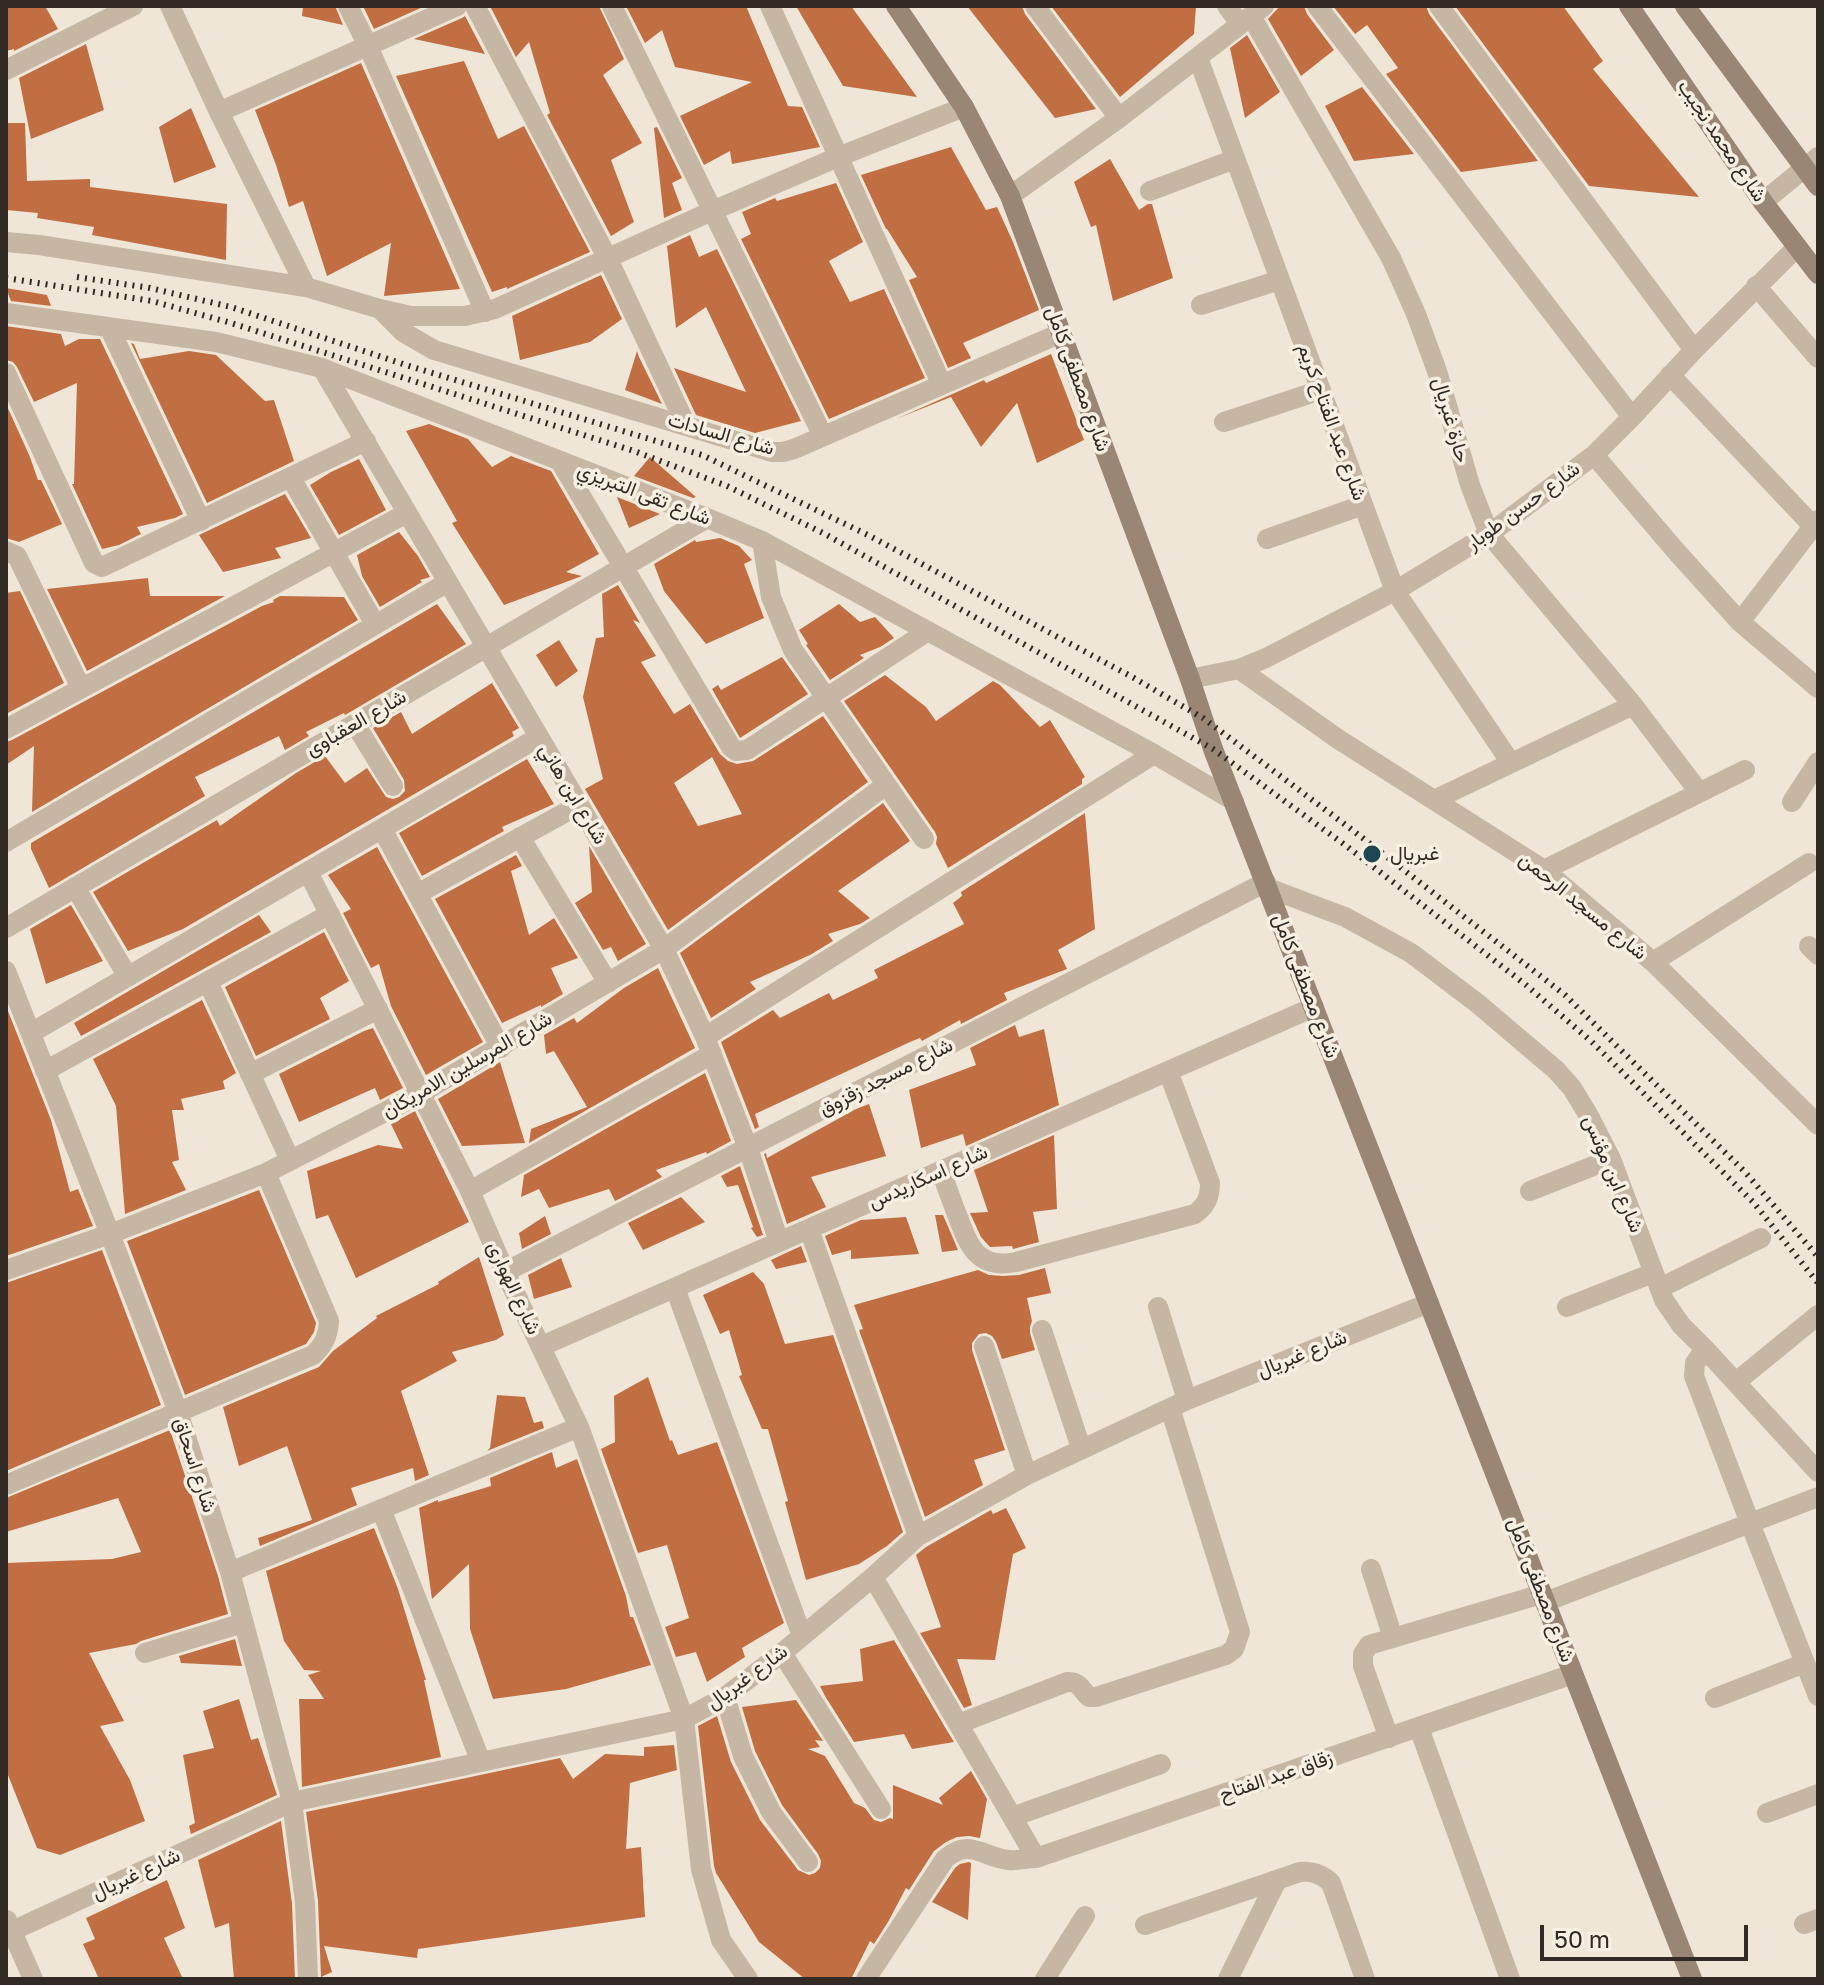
<!DOCTYPE html>
<meta charset="utf-8">
<style>
body{margin:0}
#map{position:relative;width:1824px;height:1985px;overflow:hidden;background:#efe6d7;font-family:"Golos Text",sans-serif}
canvas{display:block}
.frame{position:absolute;inset:0;border:8px solid #322a25;pointer-events:none}
.scale{position:absolute;left:1540px;top:1925px;width:208px;height:36px;box-sizing:border-box;border:4px solid #322a25;border-top:0;padding-left:10px;font-size:24px;line-height:28px;white-space:nowrap;color:#322a25;-webkit-text-stroke:6px #f8f0e2;paint-order:stroke}
</style>
<div id="map">
<canvas width="1824" height="1985"></canvas>
<div class="frame"></div>
<div class="scale">50 m</div>
</div>
<script>
const ctx = document.querySelector('canvas').getContext('2d');
ctx.lineJoin = 'round';
function fillPath(path, color) { ctx.fillStyle = color; ctx.fill(path, 'evenodd'); }
function strokePath(path, color, width, dash) { ctx.strokeStyle = color; ctx.lineWidth = width; ctx.lineCap = dash ? 'butt' : 'round'; ctx.setLineDash(dash || []); ctx.stroke(path); }
function drawText(font, color, halo, rows, align = 'center') {
  ctx.font = font + ' "Golos Text",Vazirmatn,sans-serif'; ctx.lineWidth = 7; ctx.setLineDash([]); ctx.textBaseline = 'middle'; ctx.strokeStyle = halo; ctx.fillStyle = color; for (const [text, x, y, turn = 0] of rows) {
    ctx.save(); ctx.translate(x, y); ctx.rotate((+turn || 0) * Math.PI / 180); ctx.textAlign = isNaN(turn) ? turn : align; if (halo) ctx.strokeText(text, 0, 0); ctx.fillText(text, 0, 0); ctx.restore();
  }
}
const building = new Path2D(`
 M6 6H45L58 29 14 51V49L6 51Z
 M303 6H335L343 25 302 16Z
 M363 6H425L374 29Z
 M490 6H599L624 59 603 75 642 143 611 160 634 222 611 236 547 115 550 113 529 42 516 57Z
 M626 6H746L788 106 802 107 820 147 732 164 730 151 704 165 680 116 752 82 675 67 662 30 645 43Z
 M796 6H851L917 97 843 86Z
 M967 6H1022L1025 14 1096 109 1055 118Z
 M1051 6H1196L1194 34 1120 97Z
 M1280 6H1304L1307 14 1334 50 1301 76 1268 19Z
 M1333 6H1426L1429 14 1538 161 1461 172 1386 74 1398 68 1367 25 1355 34Z
 M1455 6H1563L1603 61 1593 69 1699 197 1589 186Z
 M465 16 485 54 414 39 462 18Z
 M1247 35 1280 92 1245 118 1230 48Z
 M86 44 104 110 31 139 19 78Z
 M464 61 498 139 524 126 590 252 507 289V287L492 292 396 76Z
 M361 63 460 289 384 296 391 243 327 276 303 201 289 207 276 165 255 110Z
 M1362 87 1414 154 1354 161 1325 106Z
 M191 108 216 167 174 183 159 127Z
 M6 123H25L27 181 90 179V187L227 204 226 260 92 235 94 227 37 218 38 213 6 210Z
 M657 127 682 178 672 183 682 210 664 218 654 128Z
 M951 147 986 210 997 207 1013 242 1039 310 963 343 971 358 948 368 909 280 917 277 887 229H886L861 175Z
 M1110 159 1139 210 1148 204H1152L1173 278 1113 301 1096 225 1091 227 1074 182Z
 M836 183 863 242 829 261 850 302 884 289 925 378 829 419 741 239 751 234 742 212 775 198 777 201Z
 M690 235 699 257 717 249 801 421 755 433 696 415 674 368 746 392 706 307 676 328 667 246Z
 M601 275 622 319 590 342 520 360 512 316Z
 M6 288 47 295 51 306 11 301Z
 M6 326 61 334 65 346 79 339H100L183 514 175 518 137 527 141 534 119 545 102 549 72 484H74L77 383 34 402 17 367 13 362 6 360Z
 M131 343 134 344 140 359 189 351 216 355 265 401 274 400 294 461 207 503Z
 M637 351 639 357 662 404 625 390Z
 M1051 354 1084 440 1037 463 1017 403 981 447 951 397 896 419 984 380 986 383Z
 M6 404 30 457 38 480H41L62 524 19 542 6 538Z
 M429 424 468 439 492 467 511 456 551 471 599 554 566 572 582 576 504 605 452 523 457 521 406 431Z
 M650 457 696 497 693 498 634 476Z
 M359 459 386 510 339 535 310 485 331 472Z
 M285 494 311 538 275 548 281 558 223 572 199 535Z
 M617 497 660 514 629 528Z
 M399 532 418 556 430 577 420 580 422 582 380 607 362 576 357 555Z
 M720 538 739 546 752 560 744 564 764 618 706 644 664 591 654 564 695 540 696 542Z
 M148 578 150 596H225L87 671 47 589Z
 M618 585 640 623 633 620 656 656 641 662 674 714 690 704 720 754 728 761 737 764 753 761 823 716 868 782 668 930 585 789 603 779 583 697 596 638 604 637 602 594ZM712 757 742 814 698 826 674 783Z
 M20 591 64 683 6 714V593Z
 M280 596 344 597 358 620 32 812 34 746 6 765V742L12 740 262 606 274 602 273 600Z
 M437 604 466 644 345 715 344 713 306 732 309 736 285 750 279 736 195 777 205 796 49 888 31 849V843Z
 M839 604 860 622 875 617 894 638 880 647 860 655 864 658 830 680 806 645 808 644 799 630Z
 M559 640 578 671 556 687 536 655Z
 M782 657 808 694 740 738 712 689 718 685 721 690Z
 M885 675 926 707 936 721 993 681 1000 685 1040 727 1050 720 1085 777 1082 779V784L948 868 936 844 937 837 935 832 844 701Z
 M492 683 519 728 512 732 514 736 183 929 128 951 93 892 217 820 220 826 296 773 325 756 345 783 367 768 386 797 393 799 399 797 405 791 404 780 373 728 401 712 412 734Z
 M527 759 554 804 502 827 504 831 422 876 399 833Z
 M883 803 910 841 838 891 870 918 860 924 828 934 833 941 810 955 750 982 756 989 711 1018 680 953Z
 M1085 813 1095 929 1058 950 1067 969 1004 993 1007 1000 961 1024 960 1020 922 1041 920 1038 910 1042 755 1114 759 1127 755 1129 721 1042 773 1010 780 1018 829 993 833 1000 878 978 874 970 964 924 953 903 962 896 961 892Z
 M589 846 646 944 618 961 611 947 603 950 575 903 592 892Z
 M377 847 483 1042 426 1075 391 1006 379 964 371 968 343 913 351 909 328 875Z
 M516 855 522 866 511 871 529 935 554 918 578 958 551 968 563 994 541 1007V1005L502 1023 435 899Z
 M71 905 103 961 46 984 30 929Z
 M259 915 271 932 81 1036 74 1023Z
 M324 932 349 981 320 998 330 1019 256 1056 225 987Z
 M658 968 695 1048 529 1143 531 1129 587 1107 554 1051 546 1054 544 1035 574 1018 577 1023 624 988Z
 M202 1000 236 1073 223 1081 225 1089 181 1099 184 1110H172L179 1160 172 1162 186 1190 125 1214 116 1106 93 1059Z
 M6 1006 51 1120 70 1192 78 1189 93 1226 6 1256Z
 M1015 1025 1019 1037 1044 1029 1059 1105 966 1146 963 1134 921 1148 909 1090 976 1065 970 1048Z
 M373 1028 403 1088 380 1100 375 1088 299 1122 279 1074 364 1031Z
 M500 1062 525 1143 462 1146 438 1099Z
 M705 1073 731 1141 707 1154 706 1152 656 1170 662 1177 615 1201 609 1189 549 1208 539 1189 521 1197 524 1175Z
 M869 1104 886 1156 811 1177 826 1207 787 1224 764 1154 766 1153 767 1158 856 1109Z
 M415 1111 469 1222 356 1278 328 1215 316 1219 307 1171 378 1145 403 1149 391 1124Z
 M1054 1135 1057 1209 1033 1212 1039 1242 1013 1249 1012 1246 990 1247 981 1237 970 1213 988 1212 974 1170Z
 M740 1166 763 1235 757 1237 751 1228 753 1227 738 1185 727 1187 721 1176Z
 M259 1190 316 1323 314 1332 306 1344 185 1395 127 1241Z
 M681 1197 705 1222 643 1250 628 1223Z
 M935 1215H943L958 1250 942 1252Z
 M545 1216 551 1234 522 1249 519 1233Z
 M906 1217 919 1254 851 1259V1250L832 1255 825 1236 861 1220Z
 M801 1246 807 1262 776 1269 771 1260Z
 M102 1250 161 1405 6 1471V1283Z
 M479 1257 504 1335 496 1340 452 1352 457 1361 401 1391 429 1475 415 1481 413 1468 351 1488 357 1505 260 1546 258 1538 312 1520 287 1446 239 1466 223 1407 319 1367 333 1351 377 1318 376 1316 439 1284 438 1282Z
 M561 1258 572 1287 534 1299 528 1275Z
 M1045 1268 1051 1293 1027 1298 1032 1321 1030 1327V1333L1035 1350 1002 1359 996 1342 992 1336 986 1333 979 1334 972 1343V1350L1005 1450 974 1460 983 1485 925 1517 859 1330 863 1329 854 1305 978 1270 989 1275 1003 1276 1019 1275Z
 M753 1272 764 1284 785 1344 833 1335 903 1532 887 1546 859 1564 806 1580 785 1502 788 1501 768 1429H762L739 1376 742 1375 729 1330 720 1334 703 1295Z
 M648 1377 670 1441 672 1440 678 1455 717 1442 784 1623 742 1648 745 1657 707 1682 696 1652 676 1657 665 1627 689 1618 667 1545 638 1553 601 1449 615 1442 614 1396Z
 M497 1395 525 1397 534 1423 542 1421 544 1428 487 1451 490 1448Z
 M170 1430 218 1576 228 1614 141 1641 136 1644 89 1653 124 1721 100 1726 130 1780 145 1821 60 1855 37 1848 6 1770V1563L112 1559 141 1552 118 1498 6 1532V1498Z
 M552 1452 556 1468 577 1459 626 1596 630 1617H633L651 1665 566 1689 493 1699 470 1629 469 1564 432 1599 419 1508 438 1500V1502L491 1486 490 1478Z
 M1006 1508 1026 1548 1013 1554 995 1660 957 1659 972 1705 964 1708 920 1633 941 1627 916 1555 926 1547 991 1510 993 1514Z
 M374 1528 398 1589 426 1680H424L441 1757 302 1787 299 1699H324L308 1675 321 1671 304 1670 284 1641 266 1571Z
 M235 1639 242 1666 181 1663 179 1656Z
 M894 1640 946 1729 954 1742 912 1749 904 1734 854 1742 825 1696 820 1686 863 1681 860 1649Z
 M239 1699 251 1740 258 1738 277 1795 191 1834 189 1826 195 1823 183 1755 214 1748 203 1711Z
 M796 1700 823 1741 815 1740 820 1747 808 1749 825 1756 854 1803 865 1808 874 1820 881 1822 890 1818 893 1819V1785L943 1805 939 1798 971 1771 987 1799 980 1838 969 1836 957 1837 946 1842 934 1851 909 1890 906 1888 888 1922 874 1944 870 1941 851 1979H805L759 1942 716 1873 714 1866 698 1726 717 1716 731 1762 760 1820 798 1870 809 1875 815 1873 820 1868 821 1861 818 1854 782 1805 755 1751 742 1707Z
 M674 1745 677 1770 630 1783 626 1849 641 1847 645 1917 418 1949 417 1958 324 1946 332 1972 321 1977 318 1901 306 1812 560 1758 573 1779 605 1754 644 1756V1747Z
 M281 1821 292 1904 295 1979H234L229 1923 215 1928 198 1860Z
 M969 1862 971 1863 968 1920 932 1902 955 1868 960 1864Z
 M167 1880 185 1928 164 1938 183 1979H99L83 1944 95 1939 86 1918Z`);
const minor = new Path2D(`
 M170 6 219 112 306 287
 M348 6 368 46 485 312
 M475 6 608 259 686 425
 M612 6 823 436
 M770 6 942 385
 M1035 6 1119 118
 M1227 6 1240 24
 M1317 6 1632 417
 M1439 6 1694 350
 M1251 16 1391 258 1416 314 1437 371 1470 485 1489 534 1633 705 1699 792
 M1198 58 1395 591 1511 763
 M6 70 133 6
 M219 112 457 6
 M1150 191 1235 159
 M1010 196 1119 118 1264 6
 M1763 202 1818 157
 M6 242 39 245 306 287 380 309 411 316H465L495 309 712 211 838 157 964 107
 M1756 286 1818 358
 M1201 305 1280 280
 M380 309 403 332 434 350 772 452H783L794 449 1061 333
 M6 313 216 342 322 368 707 518 762 541 1154 754 1234 801
 M109 327 201 521
 M322 368 664 949 705 1037 748 1148 779 1242
 M6 373 94 563 102 567 366 441
 M1670 375 1813 526
 M1224 422 1321 390
 M1594 455 1675 550 1740 622 1818 688
 M560 461 731 747 736 751 747 750 928 631
 M291 478 375 624
 M1267 539 1363 505
 M762 541 771 597 793 650 924 839
 M6 551 17 556 81 688
 M1740 622 1818 520
 M1239 669 1338 739 1544 870 1653 962 1818 1125
 M1190 679 1239 669 1266 658 1395 591 1489 534 1594 455 1632 417 1694 350 1797 247
 M355 724 393 786
 M6 729 407 513
 M1434 800 1633 705
 M1792 802 1818 762
 M382 829 501 1048
 M520 837 608 983
 M6 842 448 582
 M1544 870 1745 770
 M308 872 470 1191 505 1272 579 1427 684 1719 701 1869 721 1940 748 1979
 M75 887 128 977
 M1268 888 1345 917 1411 953 1477 1003 1556 1070 1572 1088 1589 1116 1611 1159 1664 1300 1681 1325 1705 1349 1818 1472
 M417 894 579 805
 M6 928 707 518
 M1809 946 1818 955
 M1653 962 1809 863
 M6 971 110 1234 178 1412 230 1572 292 1802 305 1903 308 1979
 M208 982 290 1160
 M31 1033 539 737
 M705 1037 1154 754
 M45 1071 330 914
 M250 1074 378 1009
 M941 1171C946 1185 951 1199 956 1212 968 1244 976 1270 1016 1262L1195 1214C1206 1206 1210 1197 1210 1183L1168 1071
 M470 1191 712 1054
 M1530 1191 1611 1159
 M809 1229 918 1536
 M6 1270 110 1234 266 1173 420 1094 664 949 886 785
 M505 1272 1266 882
 M675 1288 802 1636
 M1660 1288 1761 1238
 M1158 1307 1187 1400
 M1567 1307 1653 1273
 M1042 1330 1081 1448
 M542 1346 1314 1007
 M984 1346 1027 1475
 M1705 1349 1695 1363 1694 1376 1750 1523 1818 1696
 M1736 1382 1818 1315
 M6 1485 313 1355C324 1345 328 1336 329 1321L266 1173
 M381 1509 481 1762
 M1371 1569 1393 1638
 M230 1572 579 1427
 M873 1577 1036 1858
 M1545 1602 1818 1497
 M145 1653 243 1623
 M782 1653 881 1809
 M725 1697 743 1756 771 1812 808 1862
 M1715 1698 1805 1663
 M958 1724 1067 1682C1080 1681 1081 1690 1089 1697H1096L1226 1655 1234 1649 1240 1632 1170 1408
 M1419 1728 1510 1979
 M1389 1738 1363 1666V1654L1369 1645 1542 1594
 M1767 1813 1818 1794
 M1012 1817 1161 1764
 M7 1920 33 1979
 M1804 1924 1818 1919
 M1145 1925 1300 1872C1313 1871 1322 1874 1331 1883L1365 1979
 M12 1931 292 1802 684 1719 725 1697 782 1653 873 1577 918 1536 1027 1475 1187 1400 1429 1303
 M866 1979 945 1859C970 1837 983 1858 1009 1860 1017 1861 1027 1858 1036 1858L1573 1674
 M1045 1979 1085 1916
 M1228 1979 1277 1880`);
const secondary = new Path2D(`
 M896 6 964 107 1010 196 1190 679 1213 749 1692 1979
 M1629 6 1763 202 1818 274
 M1685 6 1818 186`);
const rail = new Path2D(`
 M77 277 150 288 231 307 406 365 702 455 870 536 1134 678 1203 718 1351 829 1565 995 1745 1172 1818 1257
 M6 278 152 301 231 323 634 451 727 486 823 533 1213 749 1345 845 1526 985 1592 1042 1753 1202 1818 1283`);
const markers = [
 [1372,854,10,"#1d4851"]
];
const streetNames = [
 ["شارع محمد نجيب",1722,141,56],
 ["شارع مصطفى كامل",1078,379,70],
 ["حارة غبريال",1451,420,74],
 ["شارع عبد الفتاح كريم",1332,422,70],
 ["شارع السادات",721,434,16],
 ["شارع تقى التبريزي",644,494,21],
 ["شارع حسن طوبار",1523,506,-36],
 ["شارع العقباوى",356,723,-30],
 ["شارع ابن هاني",573,794,59],
 ["شارع مسجد الرحمن",1583,906,39],
 ["شارع مصطفى كامل",1306,986,69],
 ["شارع المرسلين الامريكان",467,1065,-30],
 ["شارع مسجد زقزوق",886,1077,-27],
 ["شارع ابن مؤنس",1613,1174,67],
 ["شارع اسكاريدس",928,1177,-24],
 ["شارع الهوارى",514,1288,65],
 ["شارع غبريال",1302,1354,-22],
 ["شارع اسحاق",195,1465,72],
 ["شارع مصطفى كامل",1541,1590,69],
 ["شارع غبريال",747,1677,-36],
 ["زقاق عبد الفتاح",1276,1776,-19],
 ["شارع غبريال",136,1874,-25]
];
const poiNames = [
 ["غبريال",1390,854]
];
fillPath(building, '#c16e43');
strokePath(minor, '#c6b7a4', 20);
strokePath(secondary, '#9a8675', 20);
strokePath(rail, '#322a25', 6, [2, 6]);
for (const [x, y, r, color] of markers) { const dot = new Path2D(); dot.arc(x, y, r, 0, 2 * Math.PI); ctx.fillStyle = color; ctx.fill(dot); strokePath(dot, '#f8f0e2', 3); }
drawText('20px', '#322a25', '#f8f0e2', streetNames);
drawText('20px', '#322a25', '#f8f0e2', poiNames, 'left');
</script>
